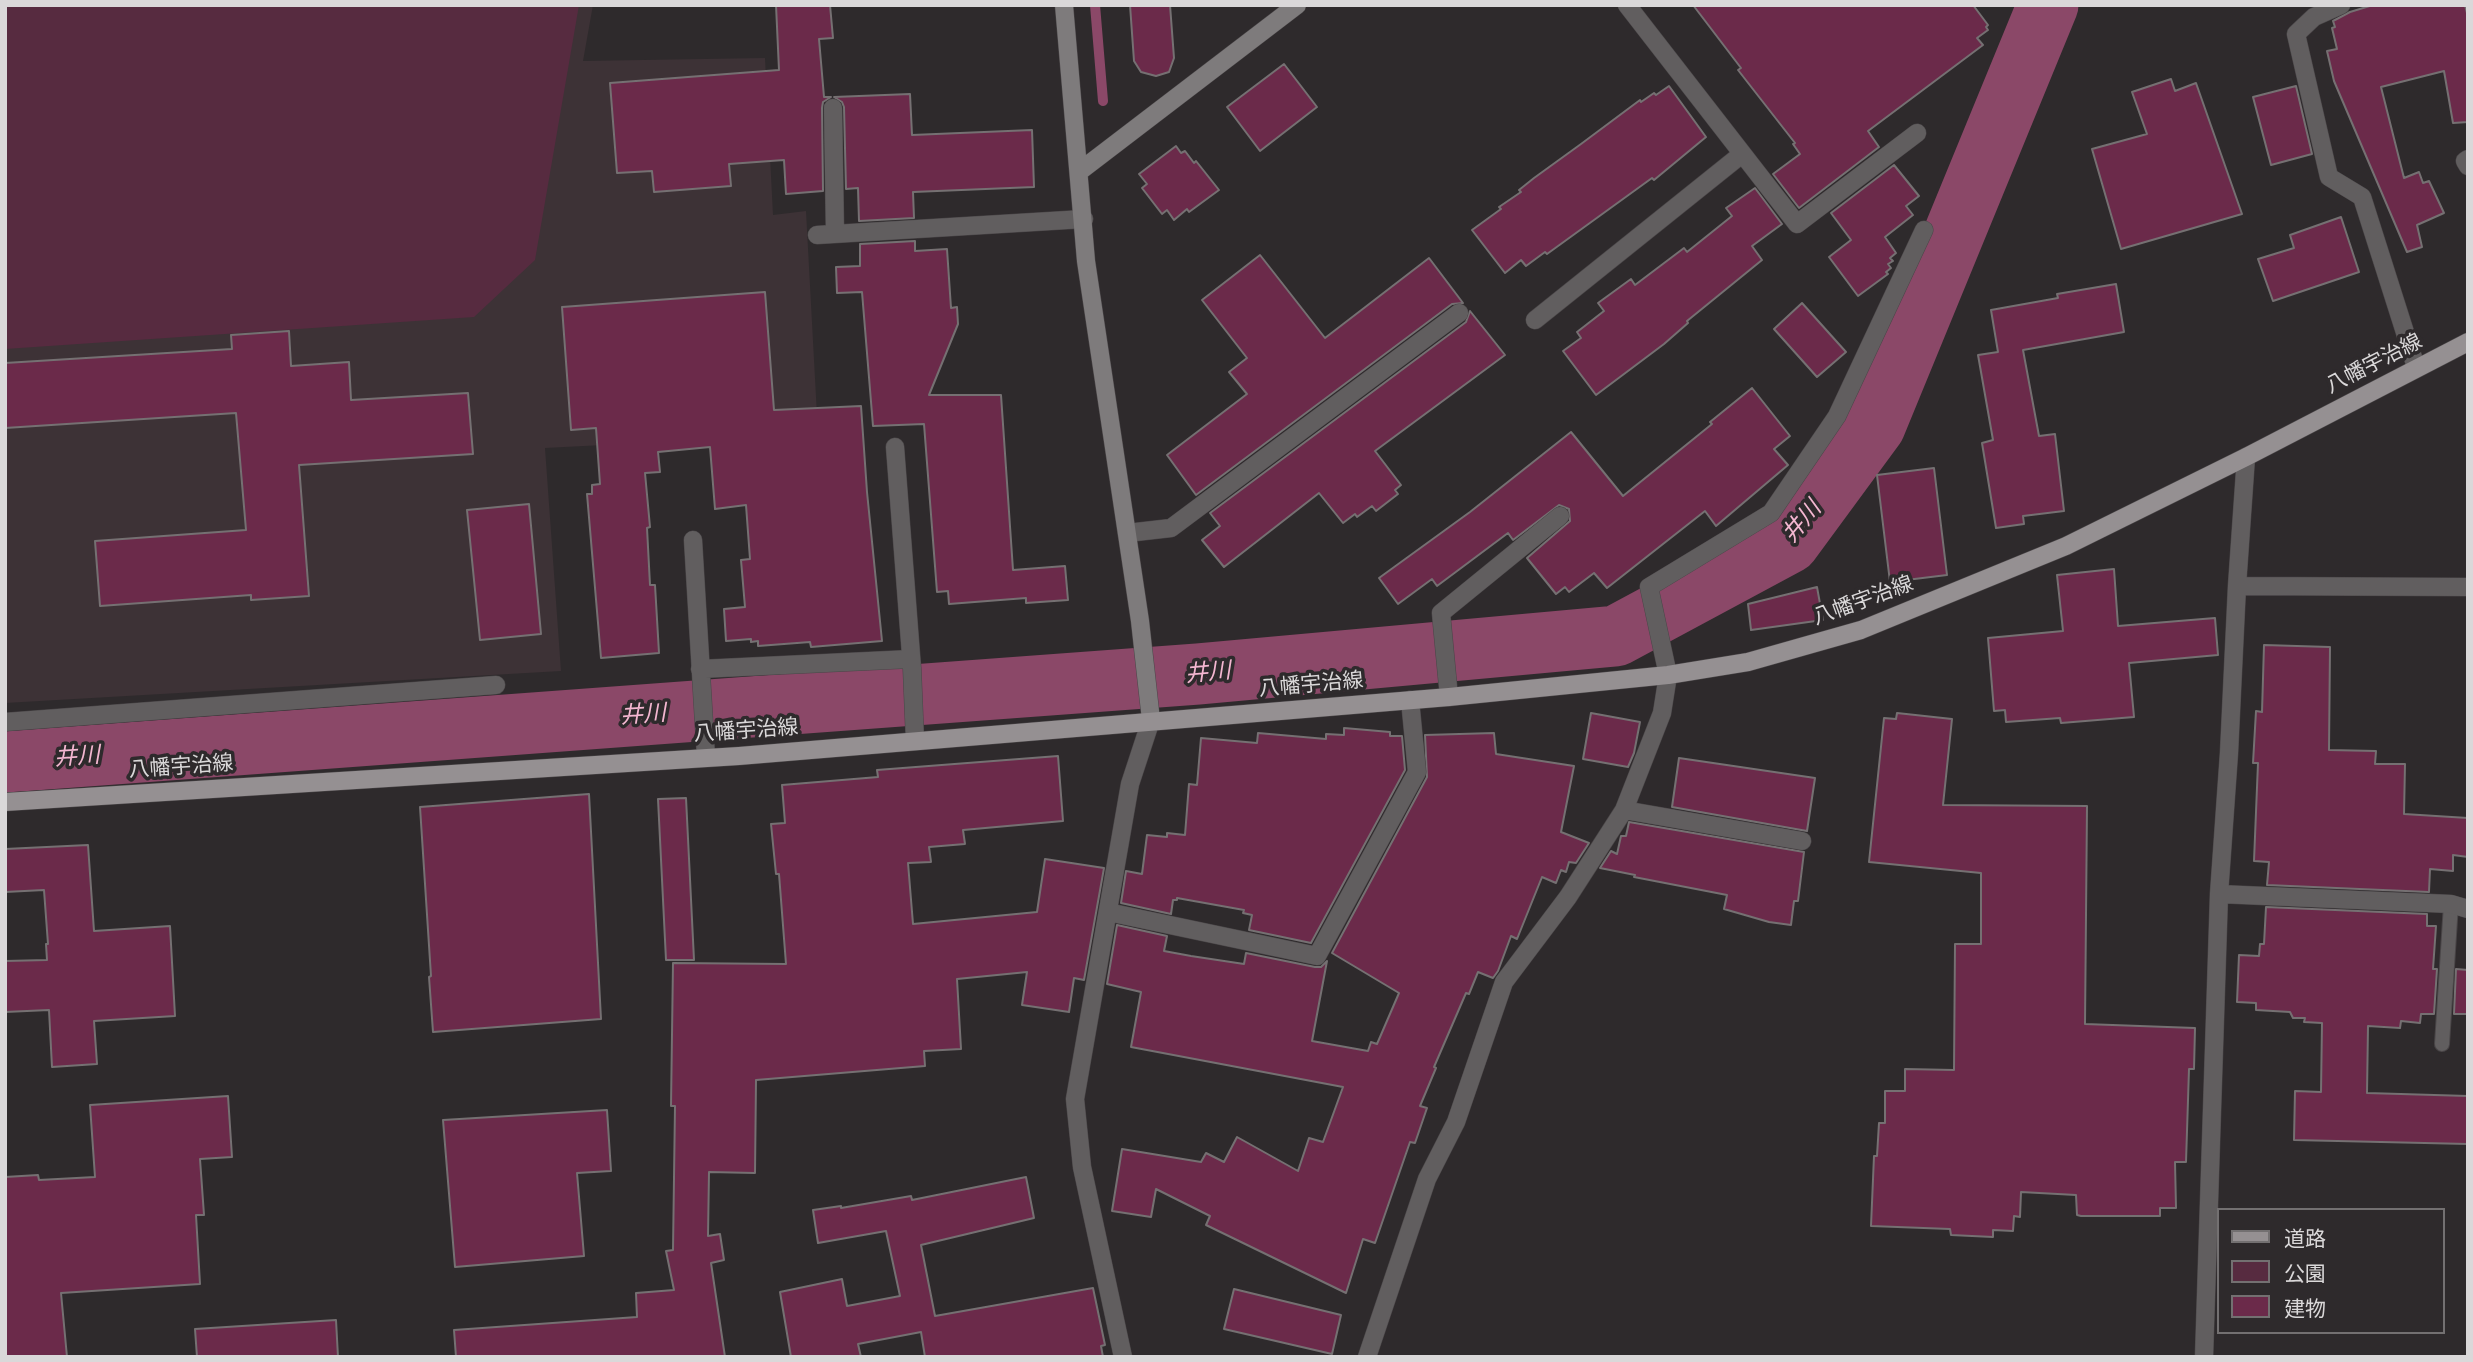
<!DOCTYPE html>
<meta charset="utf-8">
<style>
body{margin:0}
#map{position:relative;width:2473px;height:1362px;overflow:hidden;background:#2e2a2c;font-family:"PT Serif","Noto Sans JP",serif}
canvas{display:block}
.frame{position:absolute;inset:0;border:7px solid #dad8d9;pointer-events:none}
.legend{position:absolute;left:2217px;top:1208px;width:228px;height:126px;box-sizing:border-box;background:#2e2a2c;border:2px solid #737071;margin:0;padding:9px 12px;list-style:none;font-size:21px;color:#dad8d9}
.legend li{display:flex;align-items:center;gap:14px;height:35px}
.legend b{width:35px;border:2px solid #737071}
</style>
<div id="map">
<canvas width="2473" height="1362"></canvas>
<div class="frame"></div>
<ul class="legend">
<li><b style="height:9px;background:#959092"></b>道路</li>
<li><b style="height:19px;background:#572b40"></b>公園</li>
<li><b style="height:19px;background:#6b2a4a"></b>建物</li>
</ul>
</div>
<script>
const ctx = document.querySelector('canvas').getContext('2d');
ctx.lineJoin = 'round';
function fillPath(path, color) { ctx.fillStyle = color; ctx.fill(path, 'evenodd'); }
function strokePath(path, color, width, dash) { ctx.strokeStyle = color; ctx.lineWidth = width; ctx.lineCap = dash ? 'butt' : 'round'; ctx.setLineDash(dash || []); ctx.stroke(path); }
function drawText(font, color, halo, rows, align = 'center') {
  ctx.font = font + ' "PT Serif","Noto Sans JP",serif'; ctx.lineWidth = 7; ctx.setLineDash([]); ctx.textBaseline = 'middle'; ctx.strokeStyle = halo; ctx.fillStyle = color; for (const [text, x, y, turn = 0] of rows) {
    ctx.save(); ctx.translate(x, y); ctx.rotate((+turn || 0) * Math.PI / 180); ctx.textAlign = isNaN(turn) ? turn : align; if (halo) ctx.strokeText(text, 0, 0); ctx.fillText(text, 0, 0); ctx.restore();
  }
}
const built = new Path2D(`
 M5 5H593L583 61 765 58 773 215 806 211 818 434 545 448 561 671 5 703Z`);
const green = new Path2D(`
 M5 5H579L535 260 474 317 5 349Z`);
const stream = new Path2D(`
 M1095 5 1103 101`);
const river = new Path2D(`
 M5 762 1198 674 1616 636 1789 543 1875 426 2048 5`);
const building = new Path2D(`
 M776 5H830L833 38 819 39 824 97H831L823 102 822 108 823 191 786 194 784 160 729 164 731 186 654 192 652 171 617 173 610 83 779 70Z
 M1130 5H1170L1174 58 1169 72 1156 76 1141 72 1134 61Z
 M1693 5H1973L1988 25 1986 27 1988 30 1977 38 1983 45 1868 131 1879 147 1799 208 1773 174 1800 154 1793 144 1795 143 1738 70 1741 68Z
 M2373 5H2465L2468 17V122L2453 123 2444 71 2381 87 2404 178 2419 172 2423 183 2429 181 2444 213 2417 225 2422 247 2407 252 2334 81 2327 51 2337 49 2332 28 2335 27 2333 21 2350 12Z
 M1284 64 1317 107 1260 151 1227 107Z
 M2171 79 2175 91 2196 83 2242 214 2121 249 2092 149 2147 134 2132 92Z
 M1669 86 1706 137 1654 180 1652 178 1547 254 1545 252 1526 266 1521 260 1505 273 1472 230 1501 209 1499 207 1521 192 1519 190 1534 178 1581 144 1640 100 1641 102 1654 93 1656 95Z
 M2296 86 2312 154 2271 165 2253 97Z
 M910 94 912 135 1032 130 1034 187 913 192 914 218 859 221 858 188 846 189 844 107 842 102 834 97Z
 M1176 146 1181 153 1185 151 1194 163 1196 161 1219 190 1189 212 1187 209 1174 220 1167 210 1162 214 1142 188 1147 184 1139 174Z
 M1894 165 1919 196 1906 206 1913 215 1885 237 1896 253 1890 258 1893 261 1888 264 1891 268 1886 272 1888 274 1858 296 1829 257 1851 240 1831 213Z
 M1755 188 1782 224 1752 246 1762 260 1687 321 1688 323 1664 344 1596 395 1563 351 1581 338 1577 332 1604 311 1598 303 1631 279 1635 285 1684 248 1687 252 1732 216 1726 208Z
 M2341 217 2359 272 2273 301 2258 259 2294 248 2290 235Z
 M915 241V251L947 249 951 308 957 307 958 324 929 395H1001L1013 570 1065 566 1068 600 1026 603V598L949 604 948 591 937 592 924 424 873 426 862 292 837 293 836 267 860 266V244Z
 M1260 255 1325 338 1429 258 1463 303 1452 304 1196 495 1167 455 1247 394 1229 372 1247 358 1202 300Z
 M2116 284 2124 332 2023 350 2039 436 2055 434 2064 511 2023 516 2024 524 1996 528 1982 443 1993 440 1978 355 1998 352 1991 310 2058 298 2057 294Z
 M765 292 774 410 861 406 867 492 882 641 811 647 810 642 758 646V641L751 642V639L726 641 724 609 745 607 741 560 750 559 746 505 715 509 710 447 658 452 660 472 645 473 650 527 647 528 650 585H655L659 653 601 658 587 494H592V485L600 484 596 428 571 430 562 307Z
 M1802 303 1846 352 1817 377 1774 329Z
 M1470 311 1505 355 1375 451 1401 485 1395 490 1398 494 1376 511 1372 506 1357 517 1355 514 1343 523 1319 493 1224 567 1202 540 1220 526 1210 513 1466 322Z
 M289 331 291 366 349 362 351 400 468 393 473 454 299 465 309 596 251 600V595L100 606 95 541 246 530 236 413 5 428V363L232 349 231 335Z
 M1752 388 1790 436 1774 449 1788 465 1716 526 1705 511 1607 588 1594 573 1569 592 1565 587 1556 594 1527 558 1570 521 1569 509 1559 505 1513 540 1508 533 1437 586 1432 579 1398 604 1379 578 1470 512 1571 432 1623 496 1712 424 1710 422Z
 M1934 468 1947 575 1890 582 1877 475Z
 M529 504 541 634 480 640 467 510Z
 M2114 569 2118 626 2215 618 2218 655 2129 663 2134 717 2061 723 2060 718 2006 722 2005 710 1994 711 1988 638 2063 631 2057 575Z
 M1817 587 1823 620 1751 630 1748 604Z
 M2264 645 2330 647 2329 750 2376 751 2375 764H2405L2404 814 2468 818V857L2453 855V871L2430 869 2429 892 2267 885 2269 862 2254 861 2258 763H2253L2256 711 2262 712Z
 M1591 713 1640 722 1634 753 1628 767 1583 759Z
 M1897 713 1952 719 1943 805 2087 806 2085 1024 2195 1028 2194 1069H2189L2186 1162H2175L2176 1208H2160V1216H2081L2077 1215 2076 1195 2021 1192 2020 1217 2014 1216 2013 1231 1993 1230V1237L1951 1235 1950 1229 1871 1226 1874 1156H1877L1879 1123H1885V1091H1905V1069L1954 1070 1955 944H1981V873L1869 862 1884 718 1896 719Z
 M1344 728 1390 732V736H1402L1405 770 1311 943 1249 930 1252 915 1243 913 1244 910 1177 898V900H1173L1171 914 1121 903 1126 871 1142 874 1147 835 1167 837V833L1185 835 1189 784 1197 785 1201 738 1257 743 1258 733 1326 739V734L1344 735Z
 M1494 733 1496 754 1574 766 1561 832 1589 843 1576 863 1569 862 1566 872 1561 870 1556 883 1542 877 1517 939 1511 936 1498 971 1493 978 1478 972 1469 994 1466 993 1434 1067 1436 1068 1420 1106 1427 1108 1415 1143 1410 1142 1375 1243 1363 1239 1346 1293 1206 1225 1210 1216 1156 1189 1151 1217 1112 1211 1122 1149 1201 1162 1206 1153 1224 1162 1237 1137 1298 1171 1309 1138 1323 1142 1343 1087 1131 1047 1141 992 1107 984 1117 925 1167 936 1164 951 1191 956 1244 964 1246 953 1315 967H1321L1327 961 1312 1041 1368 1051 1371 1042 1377 1044 1399 993 1332 953 1427 777 1425 735Z
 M1058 756 1063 821 963 830 965 844 929 847 931 862 908 863 913 924 1037 912 1045 859 1104 868 1084 980 1074 978 1069 1012 1022 1005 1027 972 957 979 961 1049 924 1051 925 1066 756 1080 755 1173 709 1172 708 1236 720 1234 724 1260 711 1263 725 1357H456L454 1330 637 1317 636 1293 674 1290 666 1251 673 1250 675 1106H671L673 963 786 964 779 874H776L771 824 785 823 782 785 878 777 877 770Z
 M1679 758 1815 778 1807 831 1672 807Z
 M589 794 601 1019 433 1032 429 977 431 976 420 807Z
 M686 798 694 960H666L658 799Z
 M1629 822 1804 852 1798 901H1794L1791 925 1769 922 1724 909 1727 895 1634 877 1635 875 1600 868 1611 851 1617 854 1621 836H1626Z
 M88 845 94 931 170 926 175 1016 94 1021 97 1064 52 1067 49 1010 5 1012V961L47 960 46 944H48L44 890 5 892V849Z
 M2266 907 2427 914V926H2436L2433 969H2437L2434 1014H2421L2420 1023 2401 1021 2400 1028 2368 1026 2367 1093 2468 1096V1144L2294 1140 2295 1091 2321 1092 2322 1023 2304 1022 2305 1018H2293L2290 1012 2256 1010V1003L2237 1002 2239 955 2259 956 2260 944H2264Z
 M2456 969 2468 970V1014H2454Z
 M228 1096 232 1157 200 1159 204 1215H196L200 1284 61 1293 67 1357H5V1177L38 1175 39 1180 95 1177 90 1105Z
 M607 1110 611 1171 577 1173 584 1256 455 1267 443 1120Z
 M1026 1177 1034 1218 921 1245 935 1316 1093 1288 1105 1345 1101 1346 1103 1357H925L921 1332 858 1344 861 1357H791L780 1292 842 1279 847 1306 900 1296 886 1231 818 1243 813 1210 841 1206V1208L911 1196 912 1200Z
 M1234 1289 1341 1315 1332 1354 1224 1329Z
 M336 1320 338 1357H197L195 1329Z`);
const lane = new Path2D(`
 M2442 1044 2451 904`);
const street = new Path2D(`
 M1627 5 1797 224 1917 133
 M2341 5 2314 17 2296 34 2329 177 2362 197 2416 367
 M833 108 835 234
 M2468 159 2465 161 2468 166
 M817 235 1084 219
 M1535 320 1742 154
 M895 447 912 668 915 741
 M1127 533 1171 528 1459 313
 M693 540 706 757
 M2237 586 2468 587
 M700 669 911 659
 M1449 697 1441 613 1560 516
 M5 722 496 685
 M1624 810 1802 841
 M2219 894 2451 904 2468 909
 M1108 912 1317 956 1417 772 1410 700
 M1123 1357 1082 1167 1075 1099 1130 784 1151 720
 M1367 1357 1427 1179 1456 1122 1504 982 1568 897 1624 810 1662 713 1668 675 1649 587 1771 513 1837 416 1924 230
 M2204 1357 2219 894 2229 753 2237 586 2246 457`);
const secondary = new Path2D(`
 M1064 5 1086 261 1140 621 1151 720
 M1080 171 1297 5`);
const primary = new Path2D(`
 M5 802 739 756 1449 697 1668 675 1748 662 1861 630 2066 546 2246 457 2468 342`);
const streetNames = [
 ["八幡宇治線",2374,364,-27],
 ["八幡宇治線",1863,601,-20],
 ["八幡宇治線",1311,685,-5],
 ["八幡宇治線",746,731,-4],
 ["八幡宇治線",181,767,-4]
];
const waterNames = [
 ["井川",1802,522,-50],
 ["井川",1208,673,-5],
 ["井川",643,715,-4],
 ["井川",77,757,-4]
];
fillPath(built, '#3d3236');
fillPath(green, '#572b40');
strokePath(stream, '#8b4868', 10);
strokePath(river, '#8b4868', 61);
fillPath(building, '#6b2a4a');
strokePath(building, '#757072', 2);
strokePath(lane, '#4a4648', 16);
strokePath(street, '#4a4648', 19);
strokePath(secondary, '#4a4648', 19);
strokePath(primary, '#4a4648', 19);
strokePath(lane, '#615e5f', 14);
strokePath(street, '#615e5f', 18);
strokePath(secondary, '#7e7b7c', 18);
strokePath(primary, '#959092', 18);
drawText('21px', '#dad8d9', '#2e2a2c', streetNames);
drawText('italic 23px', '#f4b7d1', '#2e2a2c', waterNames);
</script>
